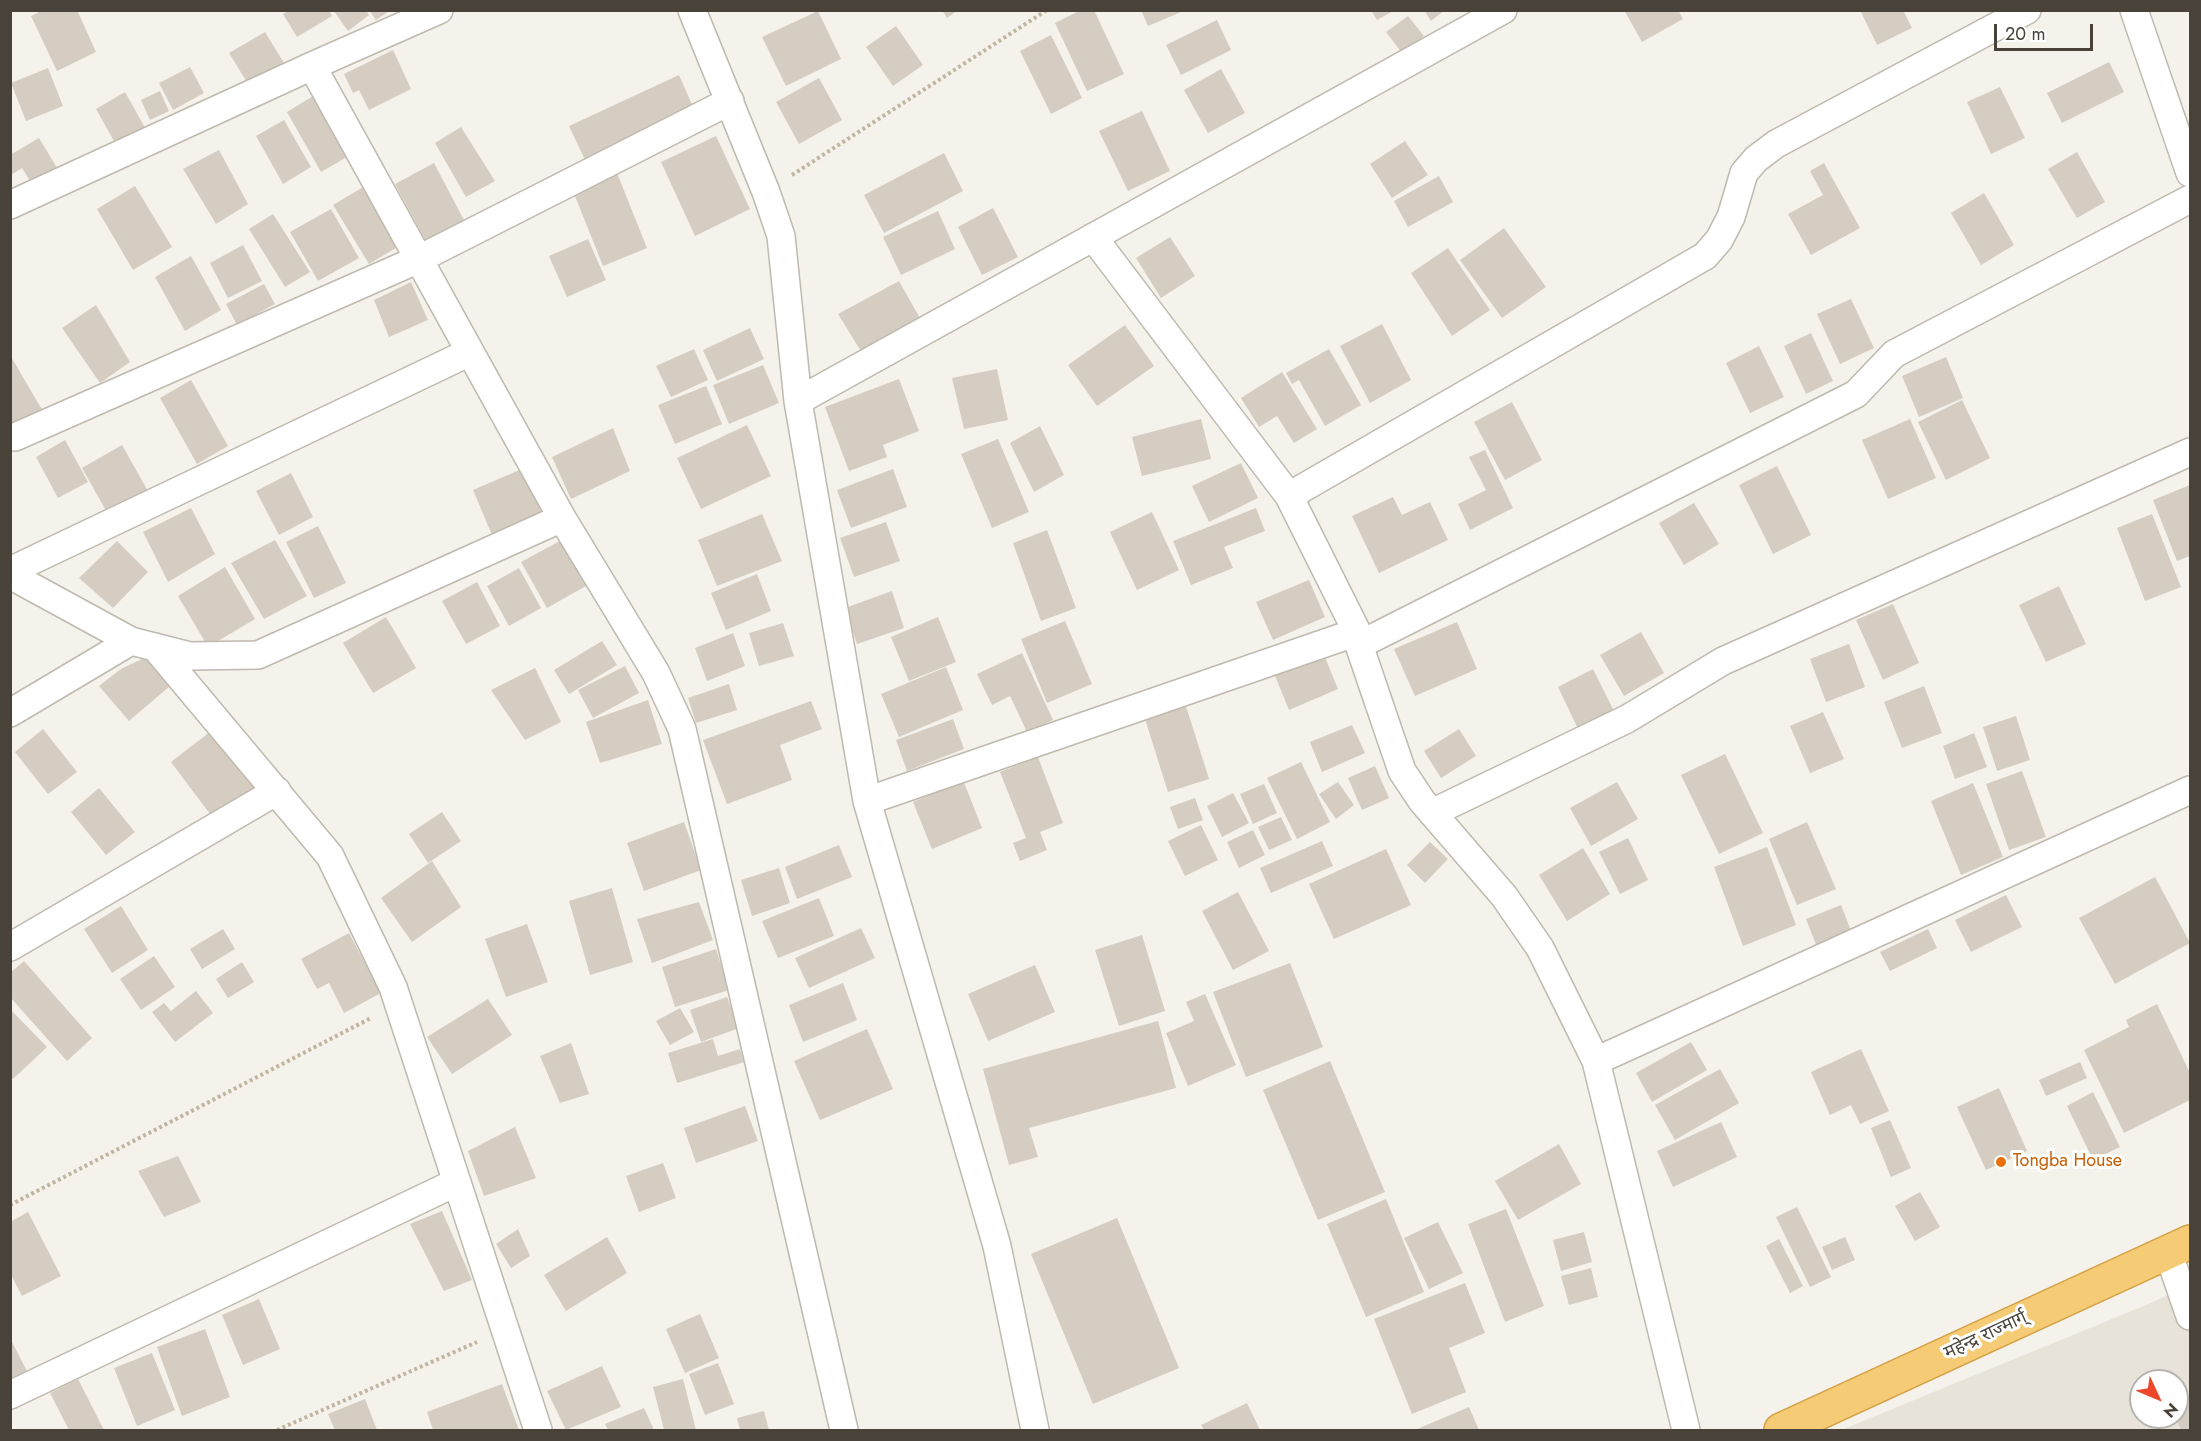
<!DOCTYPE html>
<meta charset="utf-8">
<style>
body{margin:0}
#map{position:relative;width:2201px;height:1441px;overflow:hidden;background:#f4f2eb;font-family:Jost,sans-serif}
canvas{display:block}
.frame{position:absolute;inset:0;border:12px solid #484239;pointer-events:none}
.north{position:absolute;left:2129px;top:1369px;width:60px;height:60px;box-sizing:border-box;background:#fff;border:2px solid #b6b3b0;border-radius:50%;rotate:134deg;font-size:16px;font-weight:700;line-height:24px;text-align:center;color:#484239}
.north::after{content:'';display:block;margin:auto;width:21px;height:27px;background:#ed4829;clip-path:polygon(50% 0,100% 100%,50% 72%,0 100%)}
.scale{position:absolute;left:1994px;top:24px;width:99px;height:27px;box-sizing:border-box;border:3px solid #484239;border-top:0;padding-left:8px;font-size:18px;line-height:21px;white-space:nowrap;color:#484239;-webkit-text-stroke:4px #fff;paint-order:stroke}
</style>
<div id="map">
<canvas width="2201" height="1441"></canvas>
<div class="frame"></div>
<div class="north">N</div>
<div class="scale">20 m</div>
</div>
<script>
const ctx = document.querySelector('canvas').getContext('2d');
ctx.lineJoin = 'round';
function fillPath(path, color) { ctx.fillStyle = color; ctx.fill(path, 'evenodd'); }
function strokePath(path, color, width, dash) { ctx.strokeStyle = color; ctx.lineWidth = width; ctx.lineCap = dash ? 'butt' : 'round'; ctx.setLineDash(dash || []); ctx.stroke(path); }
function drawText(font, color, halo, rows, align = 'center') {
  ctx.font = font + ' Jost,"Noto Sans Devanagari",sans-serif'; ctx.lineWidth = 6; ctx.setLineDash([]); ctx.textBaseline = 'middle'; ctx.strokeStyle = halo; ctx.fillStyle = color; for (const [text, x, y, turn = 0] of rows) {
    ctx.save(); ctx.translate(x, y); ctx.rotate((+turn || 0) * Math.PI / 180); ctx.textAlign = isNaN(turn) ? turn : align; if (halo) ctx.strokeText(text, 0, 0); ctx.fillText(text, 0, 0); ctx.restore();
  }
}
const residential = new Path2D(`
 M2190 1284V1430H1841L2151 1303ZM2141 1381H2177V1417H2141Z`);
const building = new Path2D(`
 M43 10H77L96 52 57 71 31 16Z
 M289 10H329L332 16 297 37 283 14Z
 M333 10H366L369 15 348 31Z
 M369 10H391L376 20Z
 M942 10H958L947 18Z
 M1081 10H1094L1124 74 1087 91 1055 23Z
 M1141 10H1186L1148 26Z
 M1371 10H1395L1377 20Z
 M1424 10H1445L1431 21Z
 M1624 10H1678L1683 19 1642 42Z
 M1860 10H1903L1912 28 1877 45Z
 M818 11 841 59 786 86 762 37Z
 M1408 16 1424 36 1402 53 1386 32Z
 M1217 20 1231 50 1181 75 1166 45Z
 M896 26 923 65 893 86 866 47Z
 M265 32 284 63 248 84 229 53Z
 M1051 35 1082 98 1051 114 1020 51Z
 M393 50 411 89 369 110 359 90 353 93 344 74Z
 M2109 62 2124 92 2062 123 2047 93Z
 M190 67 204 93 173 110 159 83Z
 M48 68 63 106 26 121 11 83Z
 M1221 69 1245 113 1208 133 1184 90Z
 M679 75 695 111 586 162 569 126Z
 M819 78 842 120 799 144 776 102Z
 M2000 87 2025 138 1991 154 1967 102Z
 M160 91 169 111 150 120 141 100Z
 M125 92 148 133 119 150 96 109Z
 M313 96 347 157 321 172 287 112Z
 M1142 111 1170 171 1128 191 1099 131Z
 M284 120 311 167 283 184 256 136Z
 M461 127 495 181 466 197 435 143Z
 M716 136 750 209 695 236 661 162Z
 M39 138 62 176 37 192 22 168 11 175 10 155Z
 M1405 141 1428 175 1392 198 1370 164Z
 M219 150 248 204 216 224 183 169Z
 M2077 152 2105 202 2077 218 2048 169Z
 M944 153 963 191 884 233 864 195Z
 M434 163 465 222 427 243 395 184Z
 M1824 163 1860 228 1811 255 1788 214 1823 195 1810 171Z
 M617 173 647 248 603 266 573 191Z
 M1439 176 1453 202 1408 227 1394 201Z
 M135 186 172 247 133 270 97 209Z
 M365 186 401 245 369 264 333 205Z
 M1984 193 2014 245 1981 265 1951 213Z
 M993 208 1018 257 982 275 958 227Z
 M331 209 359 258 318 281 290 232Z
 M938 211 955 249 901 275 883 237Z
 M273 214 310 272 285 287 249 229Z
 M1504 228 1546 287 1502 318 1460 260Z
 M1170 237 1195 276 1161 298 1136 258Z
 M588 239 606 280 567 297 549 256Z
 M243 245 262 281 228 298 210 263Z
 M1448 248 1490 310 1452 336 1411 273Z
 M191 256 221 310 185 331 155 277Z
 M899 281 921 320 862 353 838 314Z
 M411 282 428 320 389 337 374 300Z
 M264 284 275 304 237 325 226 304Z
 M1851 299 1874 348 1840 364 1817 314Z
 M96 305 130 362 100 383 62 328Z
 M1382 324 1411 380 1370 403 1340 346Z
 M1125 325 1154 366 1097 406 1068 365Z
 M750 328 764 359 717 381 703 350Z
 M1811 333 1833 381 1806 394 1784 346Z
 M1759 346 1784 397 1750 413 1726 363Z
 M694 349 708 380 671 397 656 366Z
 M1329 349 1361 405 1325 426 1299 380 1292 384 1286 373Z
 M10 355 44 413 10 432Z
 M1946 357 1963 398 1919 417 1902 376Z
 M763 365 779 403 729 424 713 385Z
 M997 369 1008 420 964 429 952 378Z
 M1282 372 1317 429 1294 443 1277 416 1259 427 1241 398Z
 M899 379 919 431 883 445 887 457 849 471 825 407Z
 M191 380 228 446 197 464 160 398Z
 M706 386 722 424 675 444 658 405Z
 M1962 400 1990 458 1946 480 1918 422Z
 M1512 402 1542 460 1505 480 1474 422Z
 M1201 419 1211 459 1142 476 1132 437Z
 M1910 419 1936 478 1888 499 1862 440Z
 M747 425 771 476 701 509 677 458Z
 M1040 426 1064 475 1034 492 1010 443Z
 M613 428 630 471 571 499 552 457Z
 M998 439 1029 512 992 528 961 454Z
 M65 440 88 482 58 498 36 457Z
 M122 445 149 493 109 516 82 468Z
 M1485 450 1513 508 1470 530 1458 504 1486 490 1469 457Z
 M1241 463 1258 498 1209 522 1192 486Z
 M1777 466 1811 535 1773 554 1739 485Z
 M524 468 543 512 492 535 473 490Z
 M893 469 907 507 851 528 837 490Z
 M291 473 313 517 279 535 256 491Z
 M2190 485V556L2177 561 2153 500Z
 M1393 497 1402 515 1430 502 1448 540 1379 573 1352 516Z
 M1694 503 1719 544 1684 565 1659 523Z
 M191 508 215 554 168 582 143 532Z
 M1256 508 1265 531 1224 547 1233 568 1191 585 1173 541Z
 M1152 512 1179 570 1137 590 1110 532Z
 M762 514 782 561 717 586 698 540Z
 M2152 514 2181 587 2145 601 2117 528Z
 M886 522 900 561 854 577 840 538Z
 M318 526 346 583 314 598 286 542Z
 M1047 530 1076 608 1041 621 1013 543Z
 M275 540 307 596 264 619 231 563Z
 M117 541 148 572 113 608 79 578Z
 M560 541 586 586 547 608 521 562Z
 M225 567 255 619 208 647 178 596Z
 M519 568 541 608 509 626 487 586Z
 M757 574 771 611 726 630 711 593Z
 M1309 580 1325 617 1273 640 1256 602Z
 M477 582 500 626 466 644 442 601Z
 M2059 586 2086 644 2046 662 2019 605Z
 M892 591 904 628 857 644 845 608Z
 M1893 604 1919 663 1883 680 1856 620Z
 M386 617 416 668 373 693 343 643Z
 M938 617 956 662 909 681 891 637Z
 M1065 621 1092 684 1047 703 1021 639Z
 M1457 622 1477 669 1415 696 1394 649Z
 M783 623 794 656 759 666 749 633Z
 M1641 632 1664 673 1624 696 1600 655Z
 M733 633 745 666 707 681 695 648Z
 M602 641 617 665 569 694 554 670Z
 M1849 644 1865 687 1826 702 1810 659Z
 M1322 650 1338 689 1289 710 1273 671Z
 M1022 653 1053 720 1027 732 1010 696 992 705 977 674Z
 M146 657 170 686 129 721 99 686 121 669Z
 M625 666 639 693 593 718 578 690Z
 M946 667 963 710 899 737 881 694Z
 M535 668 561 722 525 740 491 690Z
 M1593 669 1617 717 1581 735 1558 687Z
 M729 684 737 710 696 723 688 698Z
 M1924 686 1942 733 1902 748 1884 702Z
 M648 700 662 744 600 763 586 722Z
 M811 701 822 729 780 745 792 780 727 804 703 740Z
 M1186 706 1209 779 1168 792 1145 719Z
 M1823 712 1844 759 1810 773 1790 726Z
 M2016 716 2030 760 1997 771 1983 727Z
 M953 719 964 749 907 771 896 740Z
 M1352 725 1365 753 1322 772 1310 742Z
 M215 728 258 785 213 818 171 762Z
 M43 729 77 772 48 794 15 752Z
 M1459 729 1476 756 1441 778 1424 751Z
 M1974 733 1987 767 1955 779 1943 746Z
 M1725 754 1763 833 1719 854 1681 775Z
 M1038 757 1063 823 1040 832 1047 850 1020 861 1013 843 1026 838 1000 772Z
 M1301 762 1330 822 1297 839 1267 778Z
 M1375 766 1389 798 1362 810 1348 778Z
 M2022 771 2046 837 2009 850 1986 784Z
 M963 780 982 828 932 849 913 802Z
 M1338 782 1354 805 1336 819 1319 794Z
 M1617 782 1638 819 1591 846 1570 808Z
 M1973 783 2003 857 1961 875 1931 801Z
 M1264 784 1277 813 1253 824 1240 794Z
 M99 788 135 832 106 855 71 812Z
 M1233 793 1249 823 1222 837 1207 806Z
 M1195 798 1203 820 1178 829 1170 807Z
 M442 812 461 841 428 863 409 834Z
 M1281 817 1292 840 1269 850 1258 827Z
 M684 822 701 870 644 891 627 843Z
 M1807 822 1836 889 1797 905 1769 839Z
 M1201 825 1218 860 1185 876 1168 841Z
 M1253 830 1265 855 1239 868 1227 842Z
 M1628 838 1648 880 1620 894 1599 852Z
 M1322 841 1333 866 1271 893 1260 868Z
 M1430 842 1448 859 1425 883 1407 865Z
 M839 845 852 877 797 899 785 867Z
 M1767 847 1796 925 1743 946 1714 867Z
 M1583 848 1610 894 1567 921 1539 875Z
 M1386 849 1411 905 1334 939 1309 884Z
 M432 861 461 907 412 942 381 898Z
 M779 868 790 903 752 916 741 880Z
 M2155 877 2190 943 2115 984 2079 918Z
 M612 888 633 962 590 975 569 901Z
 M1238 892 1269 951 1233 970 1202 911Z
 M2006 895 2022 927 1971 952 1955 920Z
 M819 898 834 936 778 958 762 921Z
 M699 902 713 940 652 963 637 919Z
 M1841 905 1853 936 1818 950 1806 919Z
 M121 906 148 950 112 973 84 929Z
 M527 924 548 982 506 997 485 939Z
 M861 928 875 958 809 988 795 958Z
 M223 929 235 949 202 969 190 949Z
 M1928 929 1937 948 1890 971 1880 952Z
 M349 933 381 993 344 1013 329 983 317 989 301 959Z
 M1142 935 1165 1011 1119 1026 1095 950Z
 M716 949 729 990 675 1007 662 967Z
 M154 956 175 987 141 1010 120 979Z
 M24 961 92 1038 67 1061 10 997V973Z
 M242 962 254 982 228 998 216 979Z
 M1290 963 1323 1047 1246 1077 1213 992Z
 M1035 965 1055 1012 988 1041 968 994Z
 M843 983 857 1020 803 1042 789 1005Z
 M196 991 213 1013 175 1042 152 1012 164 1003 171 1011Z
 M1205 994 1236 1065 1188 1086 1166 1033 1194 1021 1186 1002Z
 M727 997 739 1028 701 1042 690 1010Z
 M488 999 512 1035 452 1074 427 1037Z
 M2157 1004 2190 1073V1100L2124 1133 2084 1050 2129 1027 2126 1020Z
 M680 1008 694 1032 670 1045 656 1021Z
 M10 1009 47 1047 13 1079 10 1077Z
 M1158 1021 1176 1088 1029 1128 1038 1157 1009 1165 983 1069Z
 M867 1029 893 1089 820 1120 794 1061Z
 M713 1039 718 1056 740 1049 744 1062 677 1083 668 1053Z
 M1691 1042 1707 1070 1652 1102 1636 1073Z
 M571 1043 589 1094 560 1103 540 1056Z
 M1861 1049 1889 1111 1860 1124 1851 1105 1830 1115 1811 1072Z
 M1330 1061 1385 1192 1318 1220 1263 1090Z
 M2080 1062 2087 1078 2046 1096 2039 1080Z
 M1720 1069 1739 1103 1675 1140 1655 1105Z
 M1999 1088 2027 1151 1986 1170 1957 1107Z
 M2093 1092 2120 1147 2093 1160 2067 1106Z
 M745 1106 758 1141 696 1163 684 1128Z
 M1890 1120 1911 1168 1891 1177 1871 1128Z
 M1721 1122 1737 1157 1673 1187 1657 1151Z
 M515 1127 536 1178 484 1196 468 1151Z
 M1559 1144 1581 1184 1518 1220 1495 1181Z
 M178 1156 201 1202 164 1217 138 1171Z
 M663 1163 676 1198 639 1212 626 1176Z
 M1920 1192 1940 1227 1915 1241 1895 1206Z
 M1386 1199 1424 1292 1366 1317 1327 1224Z
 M1797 1207 1831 1277 1810 1287 1776 1217Z
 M1506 1209 1544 1306 1505 1322 1468 1224Z
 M442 1211 472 1280 444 1291 410 1224Z
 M28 1212 61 1276 22 1296 10 1273V1222Z
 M1117 1218 1179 1368 1093 1404 1031 1254Z
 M1438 1222 1463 1273 1429 1289 1404 1238Z
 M518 1229 530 1256 511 1268 496 1244Z
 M1584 1232 1592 1262 1561 1271 1553 1240Z
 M607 1237 627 1273 566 1311 544 1275Z
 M1845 1237 1855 1260 1832 1270 1822 1247Z
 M1779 1239 1803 1286 1790 1293 1766 1246Z
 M1591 1268 1598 1297 1569 1305 1561 1276Z
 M1465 1283 1485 1333 1449 1348 1466 1392 1412 1414 1374 1319Z
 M259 1299 280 1349 243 1365 222 1315Z
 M700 1314 719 1358 685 1373 666 1329Z
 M205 1329 230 1397 182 1416 157 1347Z
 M10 1338 30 1377 10 1386Z
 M152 1353 175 1410 137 1426 114 1368Z
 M718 1363 734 1404 705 1415 689 1374Z
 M602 1366 621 1407 566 1430 547 1391Z
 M78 1379 104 1430H69L50 1393Z
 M683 1379 696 1430H664L653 1387Z
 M502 1384 519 1430H433L427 1412Z
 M365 1399 377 1430H335L328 1414Z
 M1247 1403 1260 1430H1204L1201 1425Z
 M2190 1404V1430H2181L2175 1417H2177V1411Z
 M1469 1407 1479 1430H1415Z
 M644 1408 654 1430H608L605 1424Z
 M764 1411 769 1430H740L737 1418Z`);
const path = new Path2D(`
 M792 175 1047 10
 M10 1205 371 1018
 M277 1430 477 1342`);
const street = new Path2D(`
 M692 10 766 192 781 236 798 401 867 801 997 1246 1035 1430
 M2134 10 2190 173
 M312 66 562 518 656 673 682 729 844 1430
 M10 205 312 66 439 10
 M1093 237 1289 496 1357 632 1359 645 1402 771 1422 801 1504 896 1540 948 1596 1061 1686 1430
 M798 401 1503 10
 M15 437 419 259 730 101
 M1289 496 1705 256 1719 240 1731 217 1744 173 1756 159 1776 144 2027 10
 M10 571 470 352
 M10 575 131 641 190 656 258 655 562 518
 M1359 645 1856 394 1894 354 2190 199
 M155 647 330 856 393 987 538 1430
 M10 713 131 641
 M867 801 1357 632
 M1432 813 1627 719 1723 661 2190 452
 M10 947 277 791
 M1596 1061 2190 790
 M2168 1252 2190 1316
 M10 1395 457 1182`);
const highway = new Path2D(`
 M1781 1430 2190 1242`);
const markers = [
 [2001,1162,6,"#e8710a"]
];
const foodNames = [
 ["Tongba House",2013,1162]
];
const streetNames = [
 ["महेन्द्र राज्मार्ग्",1986,1336,-25]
];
fillPath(residential, '#e8e3d9');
fillPath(building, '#d5cdc1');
strokePath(street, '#bfb9ae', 30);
strokePath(highway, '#d5a045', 36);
strokePath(path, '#c0b5a0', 4, [3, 3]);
strokePath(street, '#fff', 27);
strokePath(highway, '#f5cb75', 33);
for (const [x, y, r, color] of markers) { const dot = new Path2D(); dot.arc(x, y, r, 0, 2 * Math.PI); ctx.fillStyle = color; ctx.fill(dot); strokePath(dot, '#fff', 2); }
drawText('18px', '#c56008', '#fff', foodNames, 'left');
drawText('18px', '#484239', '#fff', streetNames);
</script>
